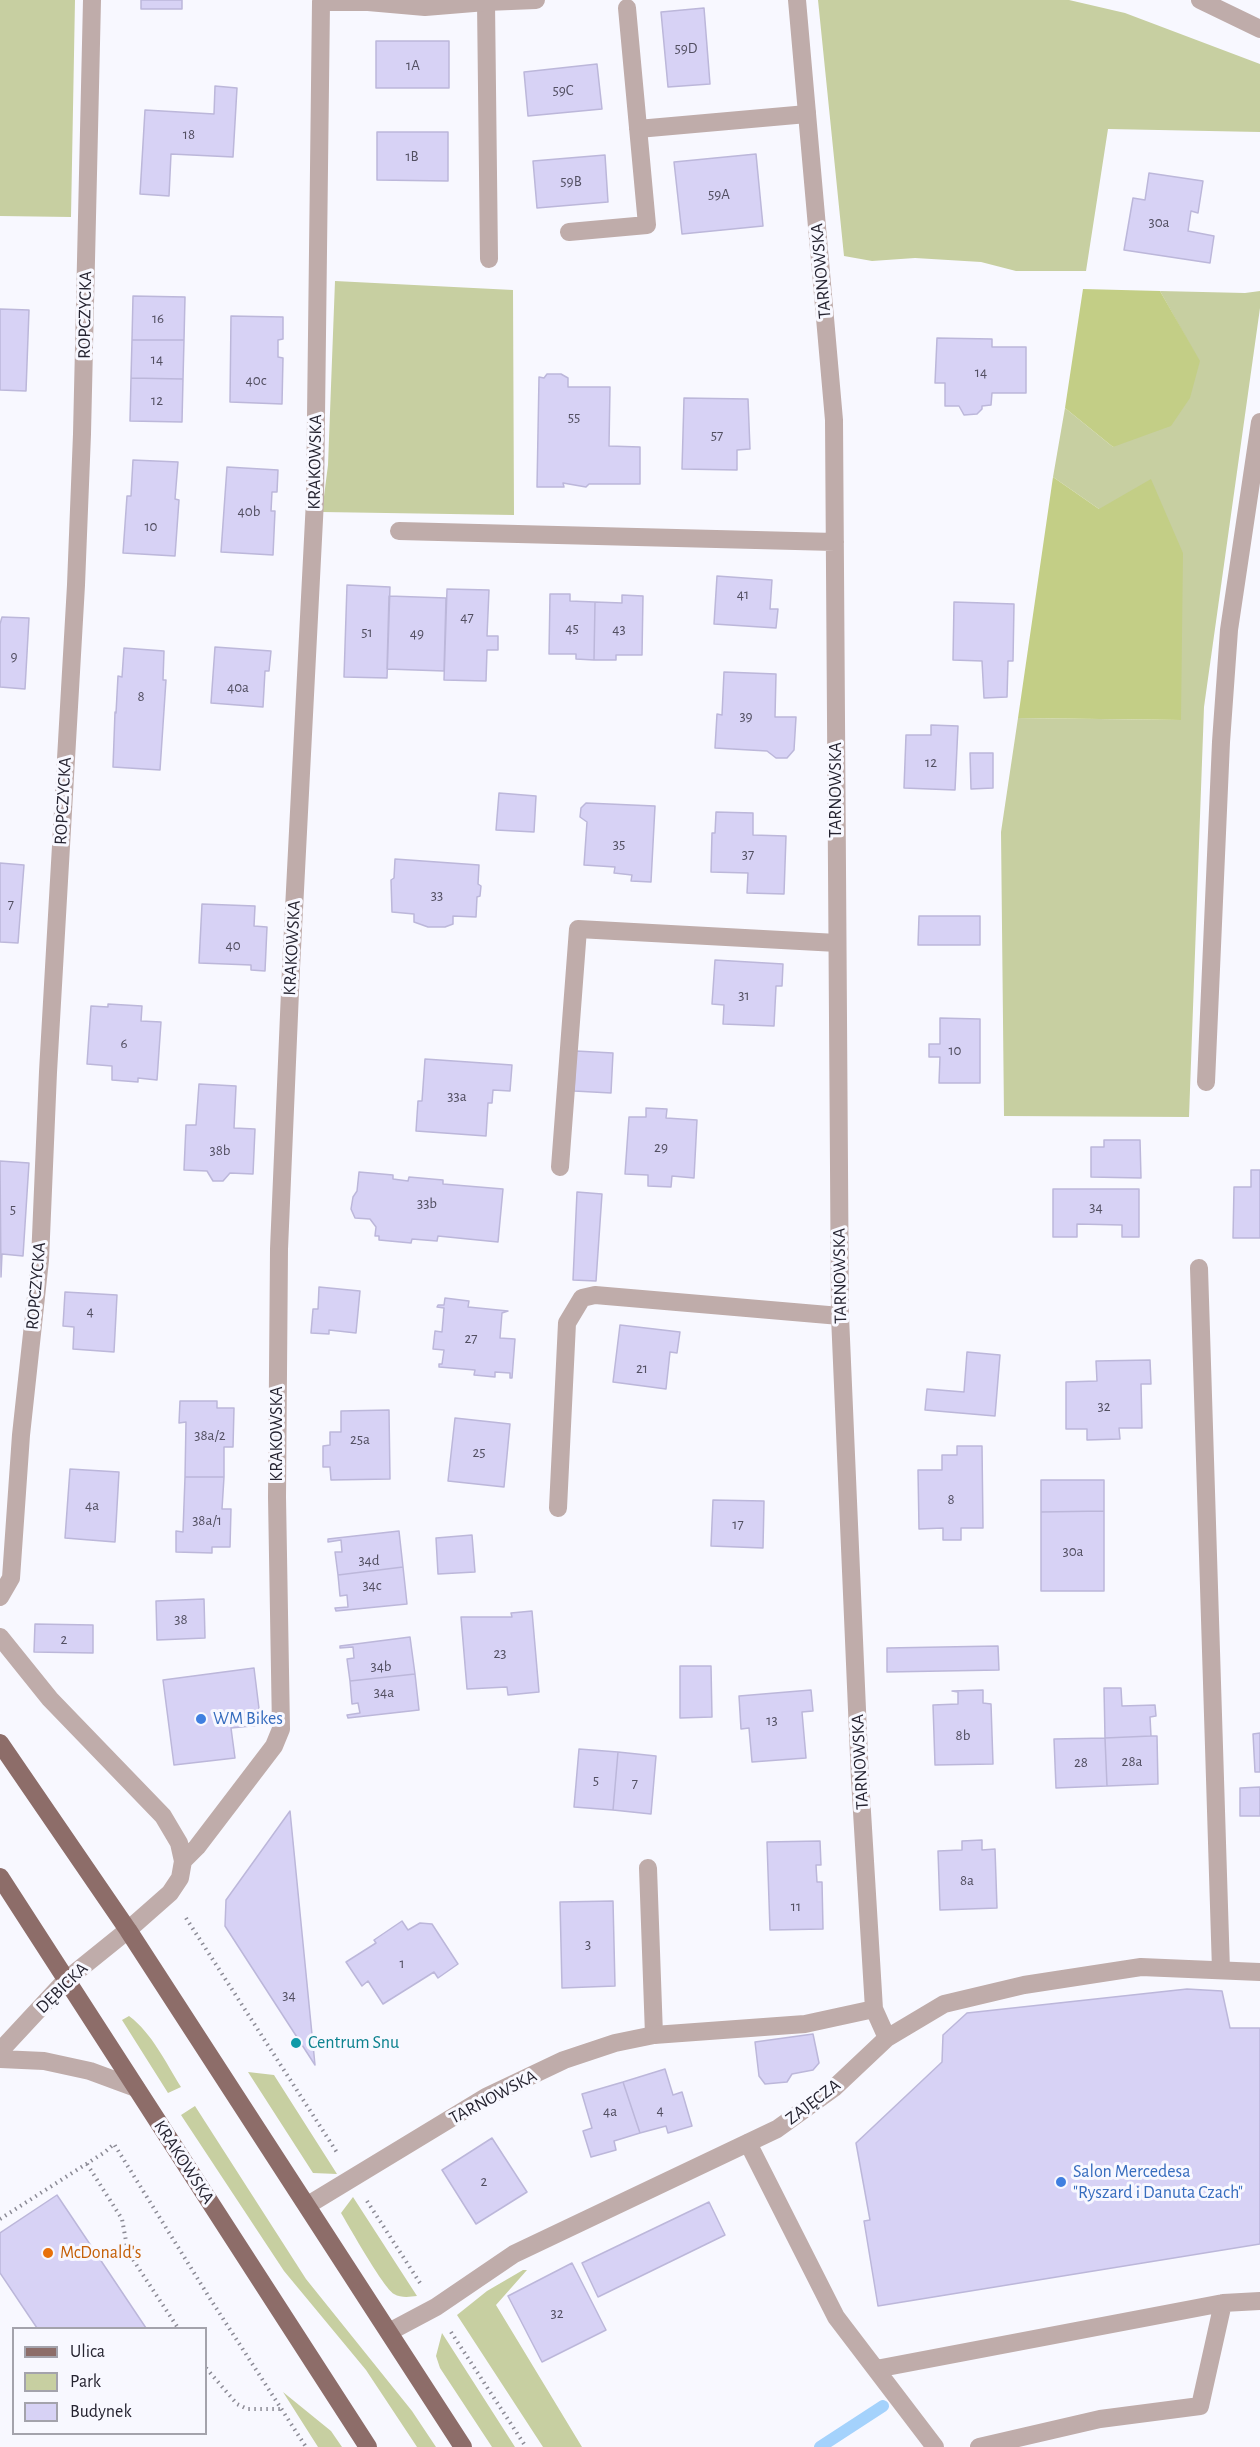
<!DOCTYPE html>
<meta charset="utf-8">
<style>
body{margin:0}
#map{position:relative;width:1260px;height:2447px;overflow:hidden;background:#f8f8ff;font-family:"Alegreya Sans",sans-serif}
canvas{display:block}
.legend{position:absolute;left:12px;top:2327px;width:195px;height:108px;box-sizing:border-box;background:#f8f8ff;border:2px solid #a4a3ac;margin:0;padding:8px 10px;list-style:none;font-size:18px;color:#252330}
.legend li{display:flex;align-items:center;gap:12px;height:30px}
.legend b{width:30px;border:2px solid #a4a3ac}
</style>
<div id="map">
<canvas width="1260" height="2447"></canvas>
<ul class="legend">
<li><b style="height:8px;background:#8d6d69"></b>Ulica</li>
<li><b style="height:16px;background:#c7cfa1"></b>Park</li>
<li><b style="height:16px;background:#d7d2f5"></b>Budynek</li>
</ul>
</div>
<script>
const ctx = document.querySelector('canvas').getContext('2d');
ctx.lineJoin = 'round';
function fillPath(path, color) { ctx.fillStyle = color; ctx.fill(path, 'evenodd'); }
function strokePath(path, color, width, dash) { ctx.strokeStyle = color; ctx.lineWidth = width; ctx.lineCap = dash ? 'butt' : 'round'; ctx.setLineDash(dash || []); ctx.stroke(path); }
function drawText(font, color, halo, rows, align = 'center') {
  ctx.font = font + ' "Alegreya Sans",sans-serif'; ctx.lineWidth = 6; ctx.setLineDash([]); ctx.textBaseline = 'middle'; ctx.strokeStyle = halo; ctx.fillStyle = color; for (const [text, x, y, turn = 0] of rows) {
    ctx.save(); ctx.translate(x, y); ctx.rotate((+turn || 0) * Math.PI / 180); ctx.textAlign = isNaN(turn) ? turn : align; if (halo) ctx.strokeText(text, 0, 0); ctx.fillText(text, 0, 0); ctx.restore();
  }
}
const green = new Path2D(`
 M0 0H75L71 217 0 216Z
 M818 0H1069L1125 13 1260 64V132L1108 129 1086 271H1016L981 262 915 258 872 261 844 256Z
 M335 281 513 290 514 515 322 512 328 465Z
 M1160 291 1245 293 1260 291V308L1204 707 1189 1117 1004 1116 1001 832 1018 718 1180 720 1099 509 1053 477 1065 408 1113 447 1199 361Z
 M129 2016C152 2033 166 2063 181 2087L168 2093 122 2020Z
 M248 2072 274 2075 337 2174 313 2173Z
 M195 2106 306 2279 412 2411 436 2447H417L366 2370 284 2271 181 2115Z
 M353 2197 417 2296C409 2297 401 2298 394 2294 383 2287 350 2228 341 2213Z
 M523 2270H527L496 2305 582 2447H543L457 2315 487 2291Z
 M442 2333 515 2447H492L440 2368 436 2356Z
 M283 2392 331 2431 342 2447H318Z`);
const forest = new Path2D(`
 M1083 289 1160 291 1200 361 1190 398 1171 426 1113 447 1065 408Z
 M1053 477 1099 509 1151 479 1183 553 1181 720 1018 718Z`);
const stream = new Path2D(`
 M820 2447 883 2406`);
const building = new Path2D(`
 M141 0H182V9H141Z
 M704 8 710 84 668 87 661 12Z
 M376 41H449V88H376Z
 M597 64 602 109 528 116 524 72Z
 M215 86 237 88 233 157 171 154 169 196 140 194 145 110 214 114Z
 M377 132H448V181L377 180Z
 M756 154 763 226 682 234 674 162Z
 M605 155 608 202 537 208 533 161Z
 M1149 173 1203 181 1198 213 1191 211 1188 231 1214 236 1210 263 1124 250 1133 198 1145 200Z
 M133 296 185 297 184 340H132Z
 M0 309 29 310 26 391 0 390Z
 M231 316 283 317V339L278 340V357L283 358 282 404 230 402Z
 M937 338 992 339V347H1026V393H992L991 405 982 406V409L977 414 964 415 959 406H945V383H935Z
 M132 340H184L183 379 131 378Z
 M547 374H561L568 378V387H610L609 446 640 447V484H589L586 487 563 483 564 487H537L539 377 544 378Z
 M131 378 183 379 182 422 130 421Z
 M684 398 748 399 750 449 737 450V470L682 469Z
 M133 460 178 462 175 499 179 500 175 556 123 553 127 496H131Z
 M227 467 278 470 277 492H272L271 511H275L273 555 221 552Z
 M717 576 772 580 770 609H778L776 628 714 624Z
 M347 585 390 587 387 678 344 677Z
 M447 589 489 590 487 636H498V650H487L486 681 444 680Z
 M550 594H570V601L595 602 594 660 576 659V654H549Z
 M622 595 643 596 642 655H616V660H594L595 602 622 603Z
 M389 596 446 598 444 671 387 669Z
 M954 602 1014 604 1013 661H1008L1007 697 984 698 982 661 953 660Z
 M2 617 29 618 25 689 0 687V624Z
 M215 647 271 651 269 671H265L263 707 211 703Z
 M124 648 164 651 163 680H166L160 770 113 767 115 712 116 713 118 676 122 677Z
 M724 672 776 674 775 717H796L794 750 787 758H776L767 751 715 748 717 714 722 715Z
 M931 725 958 726 955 790 904 788 906 735H931Z
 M970 753H993V788L971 789Z
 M499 793 536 796 534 832 496 830Z
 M586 803 655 806 651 882 631 881 632 875 614 873 615 867 584 865 587 822 580 817 581 808Z
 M716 812 753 813V835L786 836 784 894 747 893 748 873 711 872 712 833H715Z
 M395 859 479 865 478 884 481 886 480 896 477 897 476 917 453 916V924L445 927H428L414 922V914L392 912 391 880 394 878Z
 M0 863 24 865 18 943 0 942Z
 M202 904 255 906 254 926 267 927 265 971 251 970V965L199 963Z
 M919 916H980V945H918Z
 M715 960 783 964 782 986H776L774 1026 723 1024 724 1005 712 1004Z
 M108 1004 142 1006 141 1021 161 1022 157 1080 138 1078V1082L112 1080V1066L87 1064 91 1006 108 1007Z
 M940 1018 980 1019V1083H939L940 1057H929V1044H940Z
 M576 1051 613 1053 611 1093 574 1091Z
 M425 1059 512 1065 510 1091 493 1090 492 1103H488L486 1136 416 1131 418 1101H422Z
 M199 1084 236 1086 234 1128 255 1129 253 1174 230 1173 223 1181H213L207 1171 184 1170 186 1125H196Z
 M646 1108 667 1109 666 1118 697 1120 694 1178 672 1176 671 1187 648 1186V1175L625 1174 629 1117H646Z
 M1104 1140H1140L1141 1178 1091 1177V1147H1104Z
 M0 1161 29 1163 23 1256 2 1254 1 1277Z
 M1251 1170H1260V1238H1233L1234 1187H1251Z
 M359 1172 393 1175V1179L408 1181 409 1177 443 1180V1184L503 1189 498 1242 438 1236 437 1241 412 1239 411 1243 379 1240V1236H375L376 1227 370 1219 355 1218 351 1209 353 1197 357 1191Z
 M1053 1189H1139V1237H1122V1225L1077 1224V1237H1053Z
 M577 1192 602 1194 596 1281 573 1280Z
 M319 1287 360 1291 356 1333 329 1330V1334L311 1333 313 1309H318Z
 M65 1292 117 1295 114 1352 73 1349 74 1327 63 1326Z
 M445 1298 469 1301 468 1307 508 1311 502 1313 500 1338 515 1339 512 1378H510V1373L495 1372V1377L474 1375 475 1370 439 1367V1364H442L444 1350 433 1349 435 1331 442 1332 444 1308 437 1307 438 1305H444Z
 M620 1325 680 1332 677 1353 670 1352 666 1389 613 1382Z
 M967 1352 1000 1355 995 1416 925 1410 927 1389 964 1392Z
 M1150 1360 1151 1384H1141L1142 1428H1119L1120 1439 1087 1440V1429H1066V1382L1097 1381 1096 1361Z
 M180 1401H217V1408H234L233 1447H224V1477H185L186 1422 179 1423Z
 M389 1410 390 1479 331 1480 330 1467H323V1446L330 1445V1432H341V1411Z
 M455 1418 510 1424 504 1487 448 1481Z
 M957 1446H982L983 1528H961V1540H943V1528L919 1529 918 1470H942V1455H957Z
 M70 1469 119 1472 115 1542 65 1538Z
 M185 1477H224L222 1509H231L230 1547H212V1553L176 1552V1531L183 1532Z
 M1041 1480H1104V1511L1041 1512Z
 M713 1500 764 1501 763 1548 711 1546Z
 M1104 1511V1591H1041V1512Z
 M399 1531 403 1567 338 1575 335 1552H342L341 1540 328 1542V1539Z
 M472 1535 475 1572 438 1574 436 1538Z
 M403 1567 407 1604 336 1611 335 1608 348 1607 347 1595 340 1596 338 1575Z
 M204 1599 205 1638 157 1640 156 1601Z
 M532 1611 539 1692 508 1695 507 1687 467 1689 461 1617H512L511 1613Z
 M35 1624 93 1625V1653L34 1652Z
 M410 1637 415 1674 350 1681 347 1659 354 1658 353 1647 340 1648V1646Z
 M998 1646 999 1670 887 1672V1648Z
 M680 1666H711L712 1717 680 1718Z
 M254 1668 261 1725 231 1728 235 1758 174 1765 163 1680Z
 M415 1674 419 1710 348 1718 347 1715 360 1713 358 1703 352 1704 350 1681Z
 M1104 1688H1121L1122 1706 1155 1705 1156 1716 1150 1717 1151 1736 1105 1738Z
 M811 1690 813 1711 802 1712 806 1758 752 1762 749 1728 741 1729 739 1696Z
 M983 1690V1703L991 1704 993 1764 935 1765 933 1705 958 1704V1692L952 1691Z
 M1260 1733V1772H1255L1253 1734Z
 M1151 1736H1157L1158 1784 1107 1786 1105 1738Z
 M1105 1738 1107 1786 1056 1788 1054 1739Z
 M579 1749 618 1752 613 1810 574 1807Z
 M618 1752 656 1756 651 1814 613 1810Z
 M1260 1787V1816H1240V1788Z
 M290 1811 315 2065 225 1926 226 1900Z
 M982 1840V1850L995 1849 997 1908 940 1910 938 1851 962 1850V1841Z
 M820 1841 821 1865H816L817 1882H822L823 1929 770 1930 767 1842Z
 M613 1901 615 1986 562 1988 560 1902Z
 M402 1921 408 1930 420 1923 432 1924 458 1964 438 1978 434 1972 383 2004 368 1981 362 1986 346 1962 376 1943 374 1940Z
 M1187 1989 1222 1991 1230 2028H1260V2244L878 2306 864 2221 870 2220 856 2143 942 2062 943 2035 967 2013Z
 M813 2034 819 2063 813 2070 792 2074 787 2082 765 2084 759 2076 755 2042Z
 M665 2069 673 2095 682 2092 692 2126 668 2133 666 2126 640 2133 623 2082Z
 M623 2082 640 2133 614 2141 616 2150 591 2157 583 2131 592 2128 582 2094Z
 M492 2138 527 2192 476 2224 442 2170Z
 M57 2195 146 2328H37L0 2273V2233Z
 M709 2202 725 2235 598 2297 582 2263Z
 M572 2263 606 2330 542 2362 508 2296Z`);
const path = new Path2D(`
 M186 1918 338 2154
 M87 2164 122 2219 128 2252 178 2328
 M367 2201 420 2283
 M0 2219 105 2152 114 2144 209 2297 306 2447
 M451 2332 526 2447
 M206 2368 237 2404 247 2409H281`);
const service = new Path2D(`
 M486 2 489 259
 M638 129 807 114
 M569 232 647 225 627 8
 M560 1167 578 929 837 943
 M558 1508 567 1323 582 1298 595 1295 840 1316
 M648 1868 654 2035
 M748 2143 836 2317 935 2447
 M876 2369 1223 2303 1260 2301
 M979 2447 1100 2419 1200 2406 1223 2303`);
const minor = new Path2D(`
 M486 0V2L536 0
 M797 0 834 420 840 1316 860 1779 874 2009 887 2038
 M1200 0 1260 29
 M399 531 835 542
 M1206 1082 1221 742 1229 630 1260 422
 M1199 1268 1221 1970
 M0 1597 11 1578 21 1435 40 1260 48 1072 76 585 82 434 92 0
 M0 1637 50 1699 163 1816 179 1843 183 1861 180 1878 170 1893 128 1930
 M183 1861 197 1847 274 1746 281 1729 277 1497 279 1249 291 968 315 500 321 2H368L425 7 486 2
 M308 2205 486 2097 564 2060 615 2043 654 2035 805 2024 874 2009
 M389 2332 436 2307 514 2254 777 2129 834 2088 887 2038 944 2004 1024 1985 1141 1967 1260 1972`);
const tertiary = new Path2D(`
 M0 2051 66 1980 128 1930
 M0 2059 44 2061 90 2071 136 2088`);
const primary = new Path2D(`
 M0 1743 128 1930 463 2447
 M0 1877 368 2447`);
const markers = [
 [201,1719,6,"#3f7fe0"],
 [296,2043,6,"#0f9aa8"],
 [1061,2182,6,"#3f7fe0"],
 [48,2253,6,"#e8710a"]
];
const numberNames = [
 ["59D",686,48],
 ["1A",413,65],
 ["59C",563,90],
 ["18",189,134],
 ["1B",412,156],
 ["59B",571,181],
 ["59A",719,194],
 ["30a",1159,222],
 ["16",158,318],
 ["14",157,359],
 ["14",981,372],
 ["40c",256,380],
 ["12",157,400],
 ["55",574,417],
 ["57",717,435],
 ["40b",249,511],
 ["10",151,526],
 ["41",743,594],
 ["47",467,617],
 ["45",572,628],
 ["43",619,629],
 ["51",367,632],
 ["49",417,633],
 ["9",14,656],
 ["40a",238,687],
 ["8",141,696],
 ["39",746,716],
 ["12",931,762],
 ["35",619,844],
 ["37",748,854],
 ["33",437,895],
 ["7",11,904],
 ["40",233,945],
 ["31",744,995],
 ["6",124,1043],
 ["10",955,1050],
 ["33a",457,1096],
 ["29",661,1147],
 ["38b",220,1150],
 ["33b",427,1203],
 ["34",1096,1207],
 ["5",13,1209],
 ["4",90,1311],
 ["27",471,1338],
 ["21",642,1368],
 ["32",1104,1406],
 ["38a/2",210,1435],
 ["25a",360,1439],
 ["25",479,1452],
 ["8",951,1499],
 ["4a",92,1505],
 ["38a/1",207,1520],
 ["17",738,1524],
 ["30a",1073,1551],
 ["34d",369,1560],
 ["34c",372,1585],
 ["38",181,1619],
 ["2",64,1639],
 ["23",500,1653],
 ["34b",381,1666],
 ["34a",384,1692],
 ["13",772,1720],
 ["8b",963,1735],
 ["28a",1132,1761],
 ["28",1081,1762],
 ["5",596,1780],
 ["7",635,1783],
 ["8a",967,1880],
 ["11",796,1906],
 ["3",588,1944],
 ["1",402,1963],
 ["34",289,1995],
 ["4",660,2110],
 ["4a",610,2111],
 ["2",484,2181],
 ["32",557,2313]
];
const streetNames = [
 ["TARNOWSKA",821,271,-95],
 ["ROPCZYCKA",85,315,-89],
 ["KRAKOWSKA",315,462,-89],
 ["TARNOWSKA",836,790,-90],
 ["ROPCZYCKA",63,801,-87],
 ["KRAKOWSKA",292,948,-87],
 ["TARNOWSKA",840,1276,-91],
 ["ROPCZYCKA",36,1286,-85],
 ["KRAKOWSKA",277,1434,-90],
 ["TARNOWSKA",860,1762,-93],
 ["DĘBICKA",62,1988,-44],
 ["TARNOWSKA",493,2097,-28],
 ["ZAJĘCZA",813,2102,-37],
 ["KRAKOWSKA",184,2162,57]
];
const shopNames = [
 ["WM Bikes",213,1719],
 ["Salon Mercedesa",1073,2172],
 ["\"Ryszard i Danuta Czach\"",1073,2193]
];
const cultureNames = [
 ["Centrum Snu",308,2043]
];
const foodNames = [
 ["McDonald's",60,2253]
];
fillPath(green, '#c7cfa1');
fillPath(forest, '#c3ce86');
strokePath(stream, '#a4d2fc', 12);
fillPath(building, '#d7d2f5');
strokePath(building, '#bcb7da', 1.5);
strokePath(path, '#8c8b96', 4, [1.5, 4.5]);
strokePath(service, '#bfacaa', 18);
strokePath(minor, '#bfacaa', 18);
strokePath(tertiary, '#bfacaa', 18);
strokePath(primary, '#8d6d69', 18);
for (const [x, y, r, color] of markers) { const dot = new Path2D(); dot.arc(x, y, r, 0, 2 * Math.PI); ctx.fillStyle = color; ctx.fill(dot); strokePath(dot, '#f8f8ff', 2); }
drawText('15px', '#524f61', null, numberNames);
drawText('18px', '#252330', '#f8f8ff', streetNames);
drawText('18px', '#366cbe', '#f8f8ff', shopNames, 'left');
drawText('18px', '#0d838f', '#f8f8ff', cultureNames, 'left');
drawText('18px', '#c56008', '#f8f8ff', foodNames, 'left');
</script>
